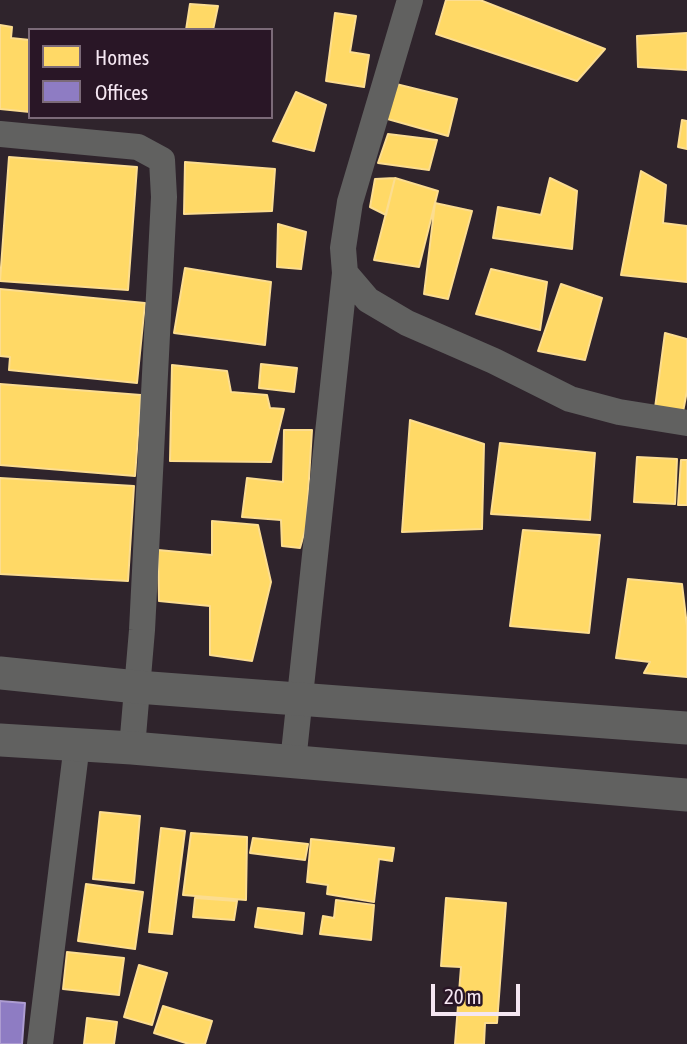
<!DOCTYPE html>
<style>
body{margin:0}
#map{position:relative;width:687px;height:1044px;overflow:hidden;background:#2f242c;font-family:"Asap Condensed",sans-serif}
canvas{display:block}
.legend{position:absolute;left:28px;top:28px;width:245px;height:91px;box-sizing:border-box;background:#291626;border:2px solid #7b6a78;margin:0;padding:9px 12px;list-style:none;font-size:21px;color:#f5e7f2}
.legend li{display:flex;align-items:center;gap:14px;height:35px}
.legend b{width:35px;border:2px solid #7b6a78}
.scale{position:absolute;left:431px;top:984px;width:89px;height:32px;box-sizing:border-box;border:4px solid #f5e7f2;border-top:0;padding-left:9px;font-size:21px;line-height:24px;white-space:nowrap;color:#f5e7f2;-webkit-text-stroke:5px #291626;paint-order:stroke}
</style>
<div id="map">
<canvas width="687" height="1044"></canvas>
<ul class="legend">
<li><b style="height:19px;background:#ffd966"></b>Homes</li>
<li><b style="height:19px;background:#8e7cc3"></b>Offices</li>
</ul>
<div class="scale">20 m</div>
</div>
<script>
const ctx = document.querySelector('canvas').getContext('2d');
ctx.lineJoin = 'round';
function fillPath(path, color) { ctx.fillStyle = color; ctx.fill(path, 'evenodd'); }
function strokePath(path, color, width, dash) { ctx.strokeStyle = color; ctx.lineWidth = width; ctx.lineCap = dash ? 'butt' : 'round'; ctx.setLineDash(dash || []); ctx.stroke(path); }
const homes = new Path2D(`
 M446 0H480L605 49 577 81 436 34Z
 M190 4 218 6 213 30H186Z
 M335 13 356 16 350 52 369 55 364 87 326 81Z
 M0 25 12 27 11 38 30 40V112L0 109Z
 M687 33V70L638 67 637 36Z
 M396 84 457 99 448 136 384 118Z
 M296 92 326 105 314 151 273 141Z
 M682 120 687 121V149L678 147Z
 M388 134 437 140 429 170 378 163Z
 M9 157 137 167 128 290 0 281Z
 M185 162 275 169 272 211 184 214Z
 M641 171 666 185 663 223 687 226V282L621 275Z
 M395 178 438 191 419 267 374 260Z
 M395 178 386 215 370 207 375 179Z
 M550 178 577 191 572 249 493 238 498 207 541 215Z
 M435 203 472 211 448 299 424 294Z
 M278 224 306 232 301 269 277 267Z
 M185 268 271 282 265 345 174 333Z
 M491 269 547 282 540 330 476 314Z
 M561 284 602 298 585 360 538 351Z
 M0 289 145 303 137 383 9 370 10 357 0 356Z
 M665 333 687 339V391L683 412 655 408Z
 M261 364 297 368 294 392 259 388Z
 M172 365 227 371 231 392 267 395 270 408 284 409 271 462 170 461Z
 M0 384 141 395 135 476 0 465Z
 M410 420 484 444 482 529 402 532Z
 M284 430H312L306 527 300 548 282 546 281 520 242 517 247 478 283 482Z
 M500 443 595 453 590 520 491 514Z
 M637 457 677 459 675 504 634 502Z
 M681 460H687V505H678Z
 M0 478 134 486 128 581 0 574Z
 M212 521 258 525 271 582 252 661 210 655V606L159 601 158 550 212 555Z
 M523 530 600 535 589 633 510 626Z
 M628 579 682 584 687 626V677L644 673 650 662 616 658Z
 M100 812 140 816 134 883 93 879Z
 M161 828 185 831 172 934 149 932Z
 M191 833 247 837 246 900 183 895Z
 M253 838 308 844 305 860 250 853Z
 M311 839 394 848 392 861 379 859 374 902 327 894 328 885 307 882Z
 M86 884 143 892 135 949 78 941Z
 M195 898 237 901 234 920 193 917Z
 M446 898 506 903 497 1023H485L484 1044H455L461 967 441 966Z
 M336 900 374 905 371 940 320 934 323 916 334 918Z
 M258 908 304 913 302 934 255 927Z
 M67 952 124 958 119 995 63 989Z
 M139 965 167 973 152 1025 124 1017Z
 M163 1006 212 1021 205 1044H189L154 1033Z
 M87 1018 117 1022 114 1044H84Z`);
const offices = new Path2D(`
 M0 1001 25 1003 22 1044H0Z`);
const minor = new Path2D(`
 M410 0 350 202 343 248 345 273 368 300 407 323 494 361 570 399 619 412 687 423
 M0 134 138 147 162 160 164 197 142 630 132 748
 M293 762 345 273
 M40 1044 77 744`);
const tertiary = new Path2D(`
 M0 673 137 687 687 728
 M0 740 132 748 687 795`);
fillPath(homes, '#ffd966');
strokePath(homes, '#fcdd90', 2);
fillPath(offices, '#8e7cc3');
strokePath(offices, '#ad9cd1', 2);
strokePath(minor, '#616160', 26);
strokePath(tertiary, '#616160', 33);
</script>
